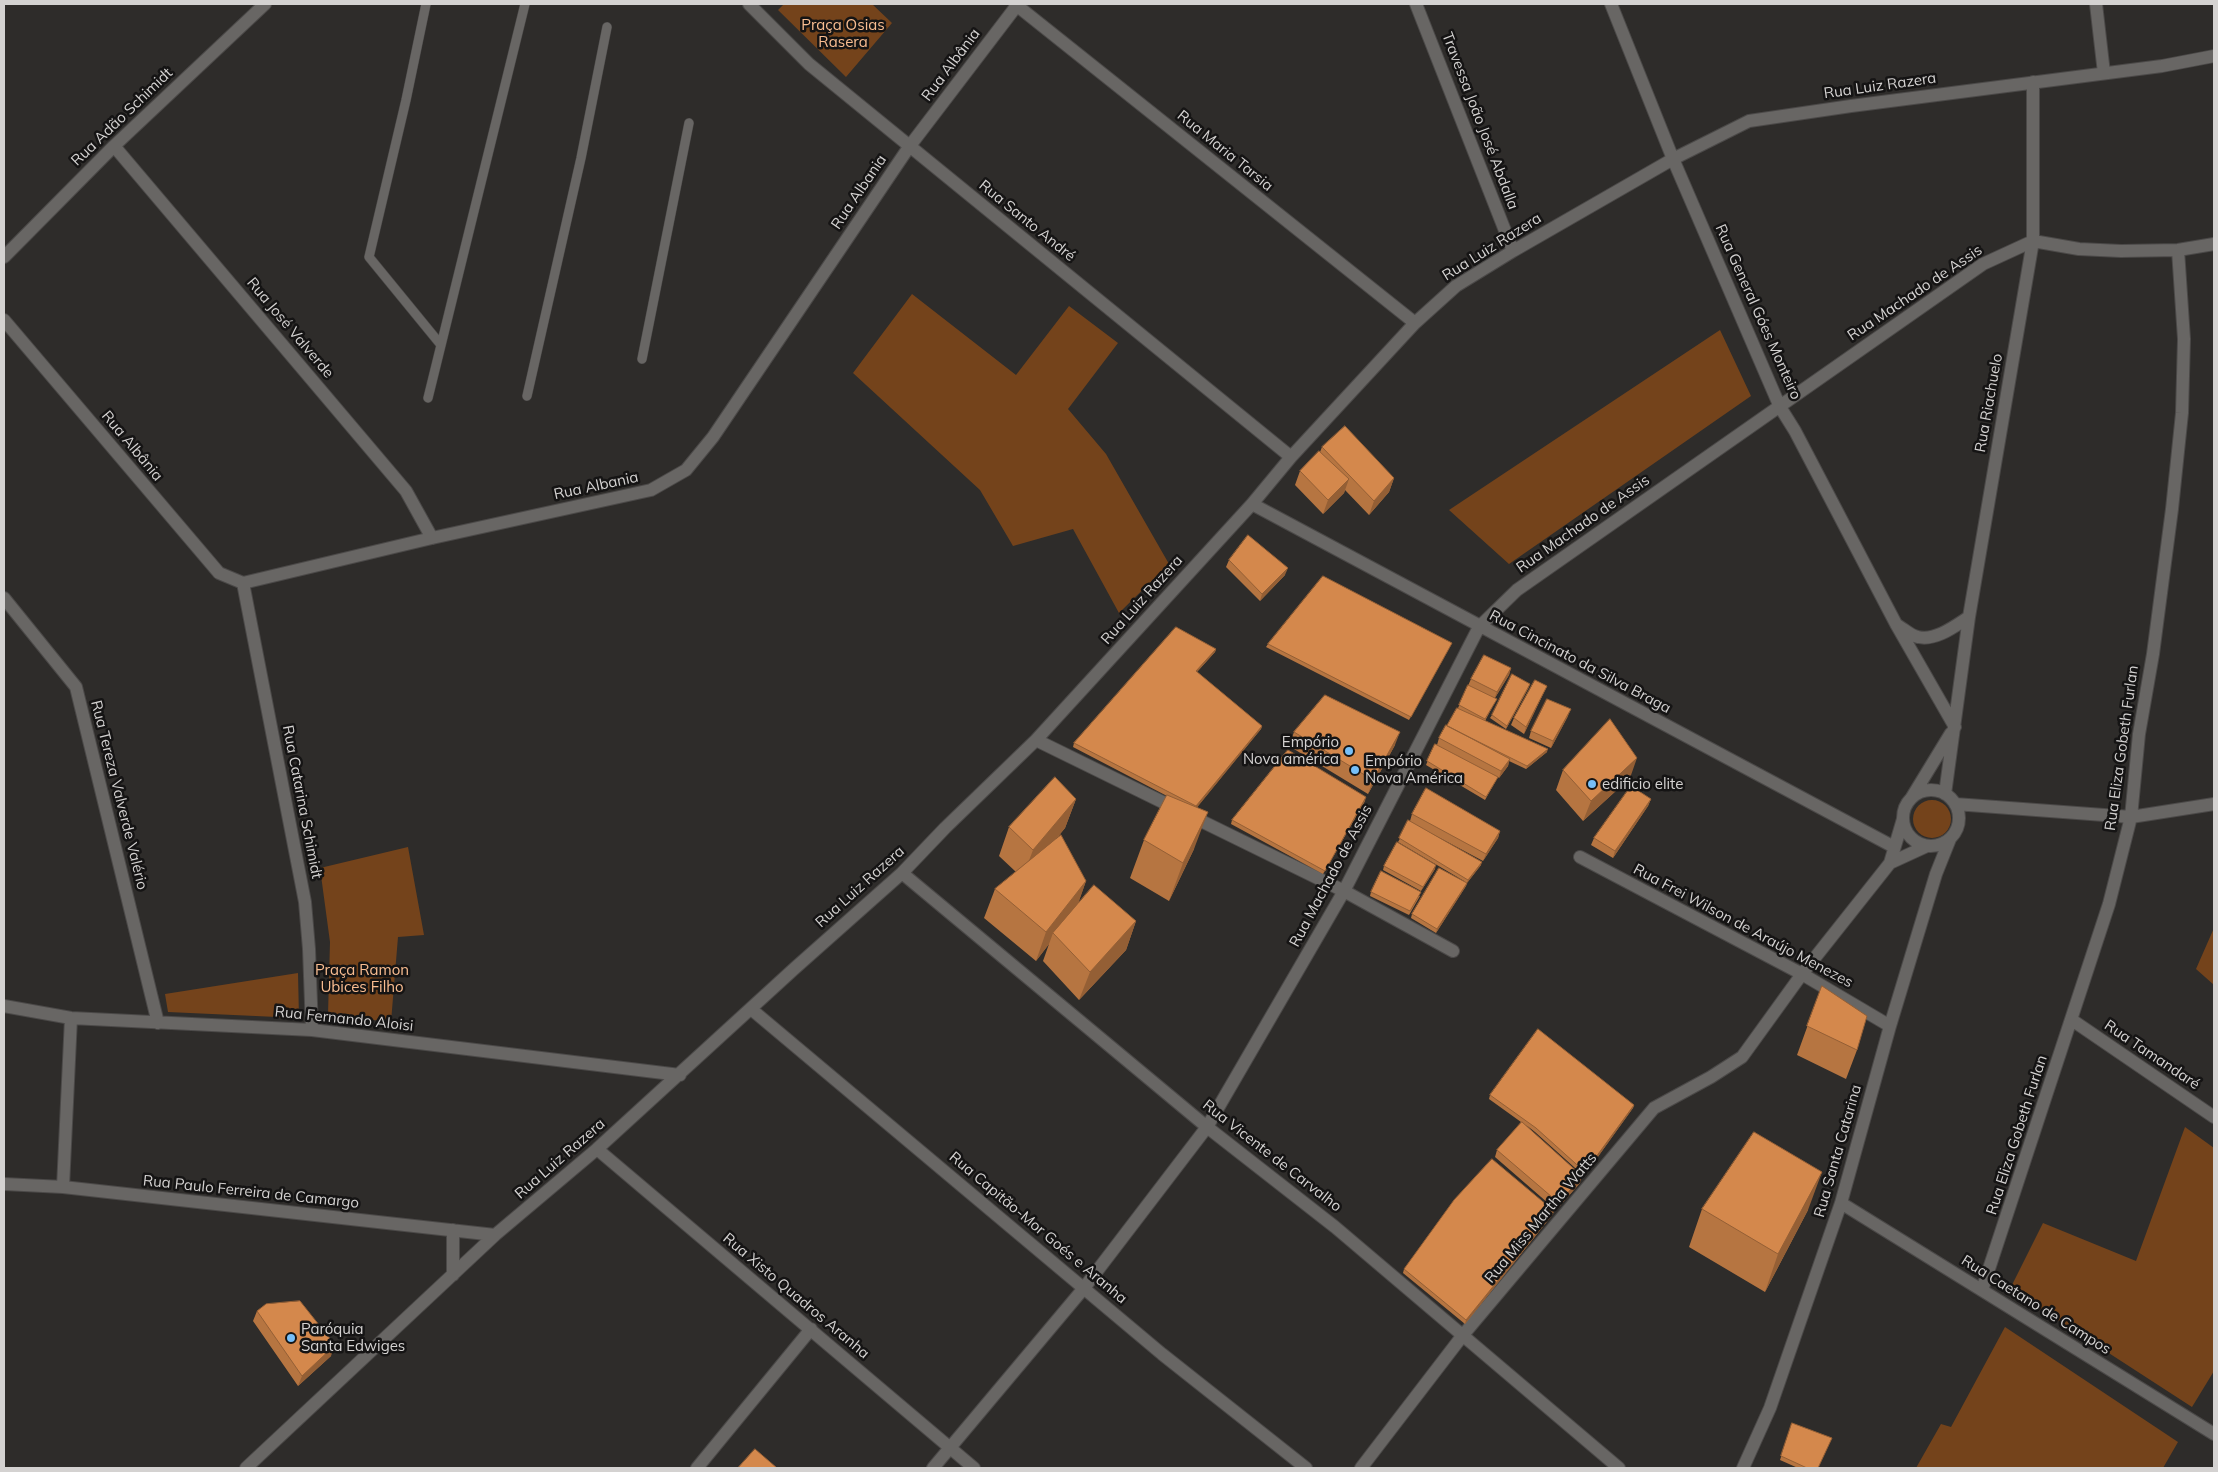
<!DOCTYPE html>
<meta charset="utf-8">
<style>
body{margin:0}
#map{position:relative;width:2218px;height:1472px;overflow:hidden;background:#2e2c2a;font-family:Mulish,sans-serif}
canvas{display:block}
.frame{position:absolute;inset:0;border:5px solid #d4d2d1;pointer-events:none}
</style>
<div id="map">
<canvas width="2218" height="1472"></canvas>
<div class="frame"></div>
</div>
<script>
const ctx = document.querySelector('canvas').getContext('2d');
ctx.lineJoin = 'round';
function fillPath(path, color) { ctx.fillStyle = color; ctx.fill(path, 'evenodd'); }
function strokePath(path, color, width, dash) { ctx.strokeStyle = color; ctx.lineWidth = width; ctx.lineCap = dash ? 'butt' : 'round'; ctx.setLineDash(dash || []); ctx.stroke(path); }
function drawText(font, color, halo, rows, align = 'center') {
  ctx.font = font + ' Mulish,sans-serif'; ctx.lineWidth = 5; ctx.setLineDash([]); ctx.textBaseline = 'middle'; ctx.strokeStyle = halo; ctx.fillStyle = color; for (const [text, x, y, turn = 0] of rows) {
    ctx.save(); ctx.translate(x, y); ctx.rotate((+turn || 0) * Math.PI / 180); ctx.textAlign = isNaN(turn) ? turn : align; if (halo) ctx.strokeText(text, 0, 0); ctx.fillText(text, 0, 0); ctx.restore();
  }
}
const green = new Path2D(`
 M784 4H872L892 23 846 77 778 10Z
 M912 294 1016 375 1069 306 1118 343 1068 409 1106 454 1169 564 1119 613 1073 529 1013 546 980 490 853 373Z
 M1720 330 1751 396 1509 564 1449 510Z
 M1913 819a19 19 0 1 1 38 0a19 19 0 1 1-38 0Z
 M408 847 424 935 398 937 391 1022 328 1015 330 942 320 868Z
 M2214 928V985L2196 969Z
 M298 973 299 1018 168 1012 165 994Z
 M2185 1127 2214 1148V1371L2192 1407 2010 1289 2043 1223 2136 1261Z
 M2005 1327 2178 1442 2163 1468H1916L1941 1424 1951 1427Z`);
const service = new Path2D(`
 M426 4 406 100 369 257 441 345
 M642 359 689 123
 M527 396 581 158 607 27
 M428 398 525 4`);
const minor = new Path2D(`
 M749 4 809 64 1291 457
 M1015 4 1415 323
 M1416 4 1513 251
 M1611 4 1673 159 1780 407 1795 431 1896 624 1955 727
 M2096 4 2104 73
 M114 146 406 491 432 538
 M4 257 114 146 265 4
 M4 320 219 573 243 583
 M1252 504 1894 847
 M243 583 432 538 651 490 686 470 713 437 909 147 1018 4
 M243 583 305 902 309 949 312 1030
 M4 598 76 687 158 1023
 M1897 625C1903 628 1911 636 1918 637 1936 641 1955 626 1969 617
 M1036 740 1344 891 1453 951
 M1903 818a28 28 0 1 1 56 0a28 28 0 1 1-56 0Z
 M1945 794 1969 617 2033 241V82
 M1912 797 1951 733
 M1955 804 2131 817 2214 804
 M1580 857 1802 974 1890 1026
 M1890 863 1927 846
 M902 873 1207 1127 1335 1227 1619 1468
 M4 1006 71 1018 312 1030 680 1075
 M751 1009 1162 1354 1306 1468
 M2072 1020 2214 1117
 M597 1149 974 1468
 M4 1184 63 1187 495 1235
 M63 1187 71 1018
 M1841 1203 2214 1434
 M453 1275V1230
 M1982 1290 2109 904 2131 817 2139 734 2153 654 2172 509 2182 413 2184 339 2178 250
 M246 1468 495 1235 597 1149 795 968 902 873 945 828 1036 740 1252 504 1291 457 1415 323 1456 286 1513 251 1673 159 1749 121 1851 106 2162 66 2214 56
 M697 1468 811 1329
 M933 1468 1084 1288 1207 1127 1344 891 1479 627 1517 590 1983 264 2033 241 2079 249 2121 251 2178 250 2214 244
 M1361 1468 1463 1335 1654 1108 1711 1077 1742 1057 1802 974 1890 863 1903 819
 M1743 1468 1770 1408 1841 1203 1890 1026 1936 874 1950 839`);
const wall = new Path2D(`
 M1322 447 1394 478 1389 492 1369 515 1345 490 1344 493 1323 514 1295 485 1300 471 1320 452Z
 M1229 560 1285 575 1260 601 1226 567Z
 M1268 644 1450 646 1409 720 1266 647Z
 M1216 649 1215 652 1197 672 1262 726 1261 729 1197 807 1194 849 1169 901 1130 878 1144 840 1167 796 1073 747 1074 743Z
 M1511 668 1509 675 1495 698V702L1485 721 1547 752 1526 769 1509 761 1508 766 1499 778 1498 777 1485 800 1426 765 1435 744 1437 745 1439 738 1458 708 1471 679Z
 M1547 686 1544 692 1524 734 1511 725 1514 718Z
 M1529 687 1506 729 1490 718 1492 715Z
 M1568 716 1551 748 1529 738 1531 731Z
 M1294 732 1395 745 1368 794 1289 746Z
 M1563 770 1630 778 1583 821 1556 790Z
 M1076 799 1065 828 1056 839 1086 881 1078 903 1136 921 1126 950 1079 1000 1043 961 1049 944 1036 961 984 918 995 889 1016 872 999 856 1009 827Z
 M1651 799 1648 806 1613 858 1591 845 1594 838Z
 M1365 801 1323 874 1231 824 1232 820Z
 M1412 814 1500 831 1498 838 1483 861 1425 830 1481 865 1467 883 1466 886 1436 933 1411 918 1412 914 1464 881 1398 842 1410 821Z
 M1384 866 1435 869 1421 891 1383 870Z
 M1371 892 1420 896 1409 915 1370 896Z
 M1822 986 1857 1050 1846 1079 1797 1055Z
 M1490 1095 1634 1105 1633 1108 1584 1176 1535 1132 1526 1125 1580 1183 1556 1210 1495 1157 1497 1150 1521 1122 1489 1099Z
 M1702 1209 1808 1210 1765 1292 1689 1247Z
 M1553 1214 1465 1324 1403 1273 1404 1269Z
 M257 1311 331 1356 298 1386 253 1321Z
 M1792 1423 1819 1468H1798L1780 1460Z`);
const shadedWall = new Path2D(`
 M1394 478 1389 492 1369 515 1374 501Z
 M1349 479 1344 493 1323 514 1328 500Z
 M1288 568 1285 575 1260 601 1262 594Z
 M1452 643 1450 646 1409 720 1411 717Z
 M1216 649 1215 652 1194 675 1196 671Z
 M1511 668 1509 675 1494 699 1497 692Z
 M1530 684 1529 687 1506 729 1507 726Z
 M1547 686 1544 692 1524 734 1526 727Z
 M1571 709 1568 716 1551 748 1553 741Z
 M1262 726 1261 729 1195 810 1196 806Z
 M1400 732 1395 745 1368 794 1373 780Z
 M1548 749 1547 752 1526 769 1527 766Z
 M1637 758 1630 778 1583 821 1591 801Z
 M1510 759 1508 766 1499 778 1501 771Z
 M1366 797 1365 801 1323 874 1325 871Z
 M1076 799 1065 828 1022 879 1033 850Z
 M1651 799 1648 806 1613 858 1615 851Z
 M1208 812 1194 849 1169 901 1183 863Z
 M1500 831 1498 838 1483 861 1486 854Z
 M1482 862 1481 865 1467 883 1468 880Z
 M1436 865 1435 869 1421 891 1423 887Z
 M1086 881 1076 910 1053 933 1049 944 1036 961 1046 932Z
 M1467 883 1466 886 1436 933 1437 929Z
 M1136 921 1126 950 1079 1000 1090 972Z
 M1634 1105 1633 1108 1584 1176 1585 1172Z
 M1822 1172 1808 1210 1765 1292 1778 1254Z
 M1582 1176 1580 1183 1556 1210 1559 1203Z
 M1554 1211 1553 1214 1465 1324 1466 1320Z
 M335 1345 331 1356 298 1386 302 1376Z`);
const building = new Path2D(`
 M1345 426 1394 478 1374 501 1322 447Z
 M1319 451 1349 479 1328 500 1300 471Z
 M1248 535 1288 568 1262 594 1229 560Z
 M1323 576 1452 643 1411 717 1268 644Z
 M1176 627 1216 649 1196 671 1262 726 1196 806 1074 743Z
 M1484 655 1511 668 1497 692 1471 679Z
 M1512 674 1530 684 1507 726 1492 715Z
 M1535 680 1547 686 1526 727 1514 718Z
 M1468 685 1497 699 1485 719 1459 705Z
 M1325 695 1400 732 1373 780 1294 732Z
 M1547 699 1571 709 1553 741 1531 731Z
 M1457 708 1548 749 1527 766 1447 726Z
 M1610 719 1637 758 1591 801 1563 770Z
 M1446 725 1510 759 1501 771 1439 738Z
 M1435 744 1498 777 1486 797 1427 761Z
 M1288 750 1366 797 1325 871 1232 820Z
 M1055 777 1076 799 1033 850 1009 827Z
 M1631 786 1651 799 1615 851 1594 838Z
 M1426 788 1500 831 1486 854 1412 814Z
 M1167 795 1208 812 1183 863 1144 840Z
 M1408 820 1482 862 1468 880 1399 838Z
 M1061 835 1086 881 1046 932 995 889Z
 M1397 842 1436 865 1423 887 1384 866Z
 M1439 868 1467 883 1437 929 1412 914Z
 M1381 871 1421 892 1410 911 1371 892Z
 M1094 885 1136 921 1090 972 1053 933Z
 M1822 986 1867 1016 1857 1050 1807 1026Z
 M1538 1029 1634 1105 1585 1172 1536 1128 1490 1095Z
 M1522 1122 1582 1176 1559 1203 1497 1150Z
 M1754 1132 1822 1172 1778 1254 1702 1209Z
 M1492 1159 1554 1211 1466 1320 1404 1269 1454 1200Z
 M300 1301 335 1345 302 1376 257 1311 266 1304Z
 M1792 1423 1832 1438 1818 1468H1807L1781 1456Z
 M755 1449 777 1468H738Z`);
const markers = [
 [1349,751,5,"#77bff7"],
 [1355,770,5,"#77bff7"],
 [1592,784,5,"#77bff7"],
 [291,1338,5,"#77bff7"]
];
const parkNames = [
 ["Praça Osias",843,25],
 ["Rasera",843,42],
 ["Praça Ramon",362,970],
 ["Ubices Filho",362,987]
];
const streetNames = [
 ["Rua Albânia",951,65,-53],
 ["Rua Luiz Razera",1880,86,-8],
 ["Rua Adão Schimidt",122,117,-44],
 ["Travessa João José Abdalla",1480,121,69],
 ["Rua Maria Tarsia",1225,151,39],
 ["Rua Albania",859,192,-56],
 ["Rua Santo André",1027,221,39],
 ["Rua Luiz Razera",1492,247,-32],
 ["Rua Machado de Assis",1915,293,-34],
 ["Rua General Góes Monteiro",1758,312,66],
 ["Rua José Valverde",290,328,50],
 ["Rua Riachuelo",1989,403,-80],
 ["Rua Albânia",132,446,50],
 ["Rua Albania",596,486,-12],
 ["Rua Machado de Assis",1583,524,-35],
 ["Rua Luiz Razera",1142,600,-48],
 ["Rua Cincinato da Silva Braga",1580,662,28],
 ["Rua Eliza Gobeth Furlan",2122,748,-82],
 ["Rua Tereza Valverde Valério",119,795,76],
 ["Rua Catarina Schimidt",302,802,79],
 ["Rua Machado de Assis",1331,876,-62],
 ["Rua Luiz Razera",860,887,-42],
 ["Rua Frei Wilson de Araújo Menezes",1743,926,28],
 ["Rua Fernando Aloisi",344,1019,6],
 ["Rua Tamandaré",2152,1055,34],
 ["Rua Eliza Gobeth Furlan",2017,1135,-72],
 ["Rua Santa Catarina",1838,1151,-74],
 ["Rua Vicente de Carvalho",1272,1156,38],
 ["Rua Luiz Razera",560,1159,-41],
 ["Rua Paulo Ferreira de Camargo",251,1192,6],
 ["Rua Miss Martha Watts",1541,1218,-50],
 ["Rua Capitão-Mor Goés e Aranha",1038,1228,40],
 ["Rua Xisto Quadros Aranha",796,1296,40],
 ["Rua Caetano de Campos",2036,1305,32]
];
const poiNames = [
 ["Empório",1339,742,"right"],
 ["Nova américa",1339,759,"right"],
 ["Empório",1365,761],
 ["Nova América",1365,778],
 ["edificio elite",1602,784],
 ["Paróquia",301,1329],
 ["Santa Edwiges",301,1346]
];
fillPath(green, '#74431b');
strokePath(service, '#4b4948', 10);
strokePath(minor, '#4b4948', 14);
strokePath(service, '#686664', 9);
strokePath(minor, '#686664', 12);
fillPath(wall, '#b67541');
fillPath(shadedWall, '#945f35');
fillPath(building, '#d4884c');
strokePath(building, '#945f35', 1);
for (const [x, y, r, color] of markers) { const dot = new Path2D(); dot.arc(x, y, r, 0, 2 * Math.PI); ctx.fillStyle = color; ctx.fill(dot); strokePath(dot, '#151414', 2); }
drawText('15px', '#f9bd91', '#151414', parkNames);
drawText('15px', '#d4d2d1', '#151414', streetNames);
drawText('15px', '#d4d2d1', '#151414', poiNames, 'left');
</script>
